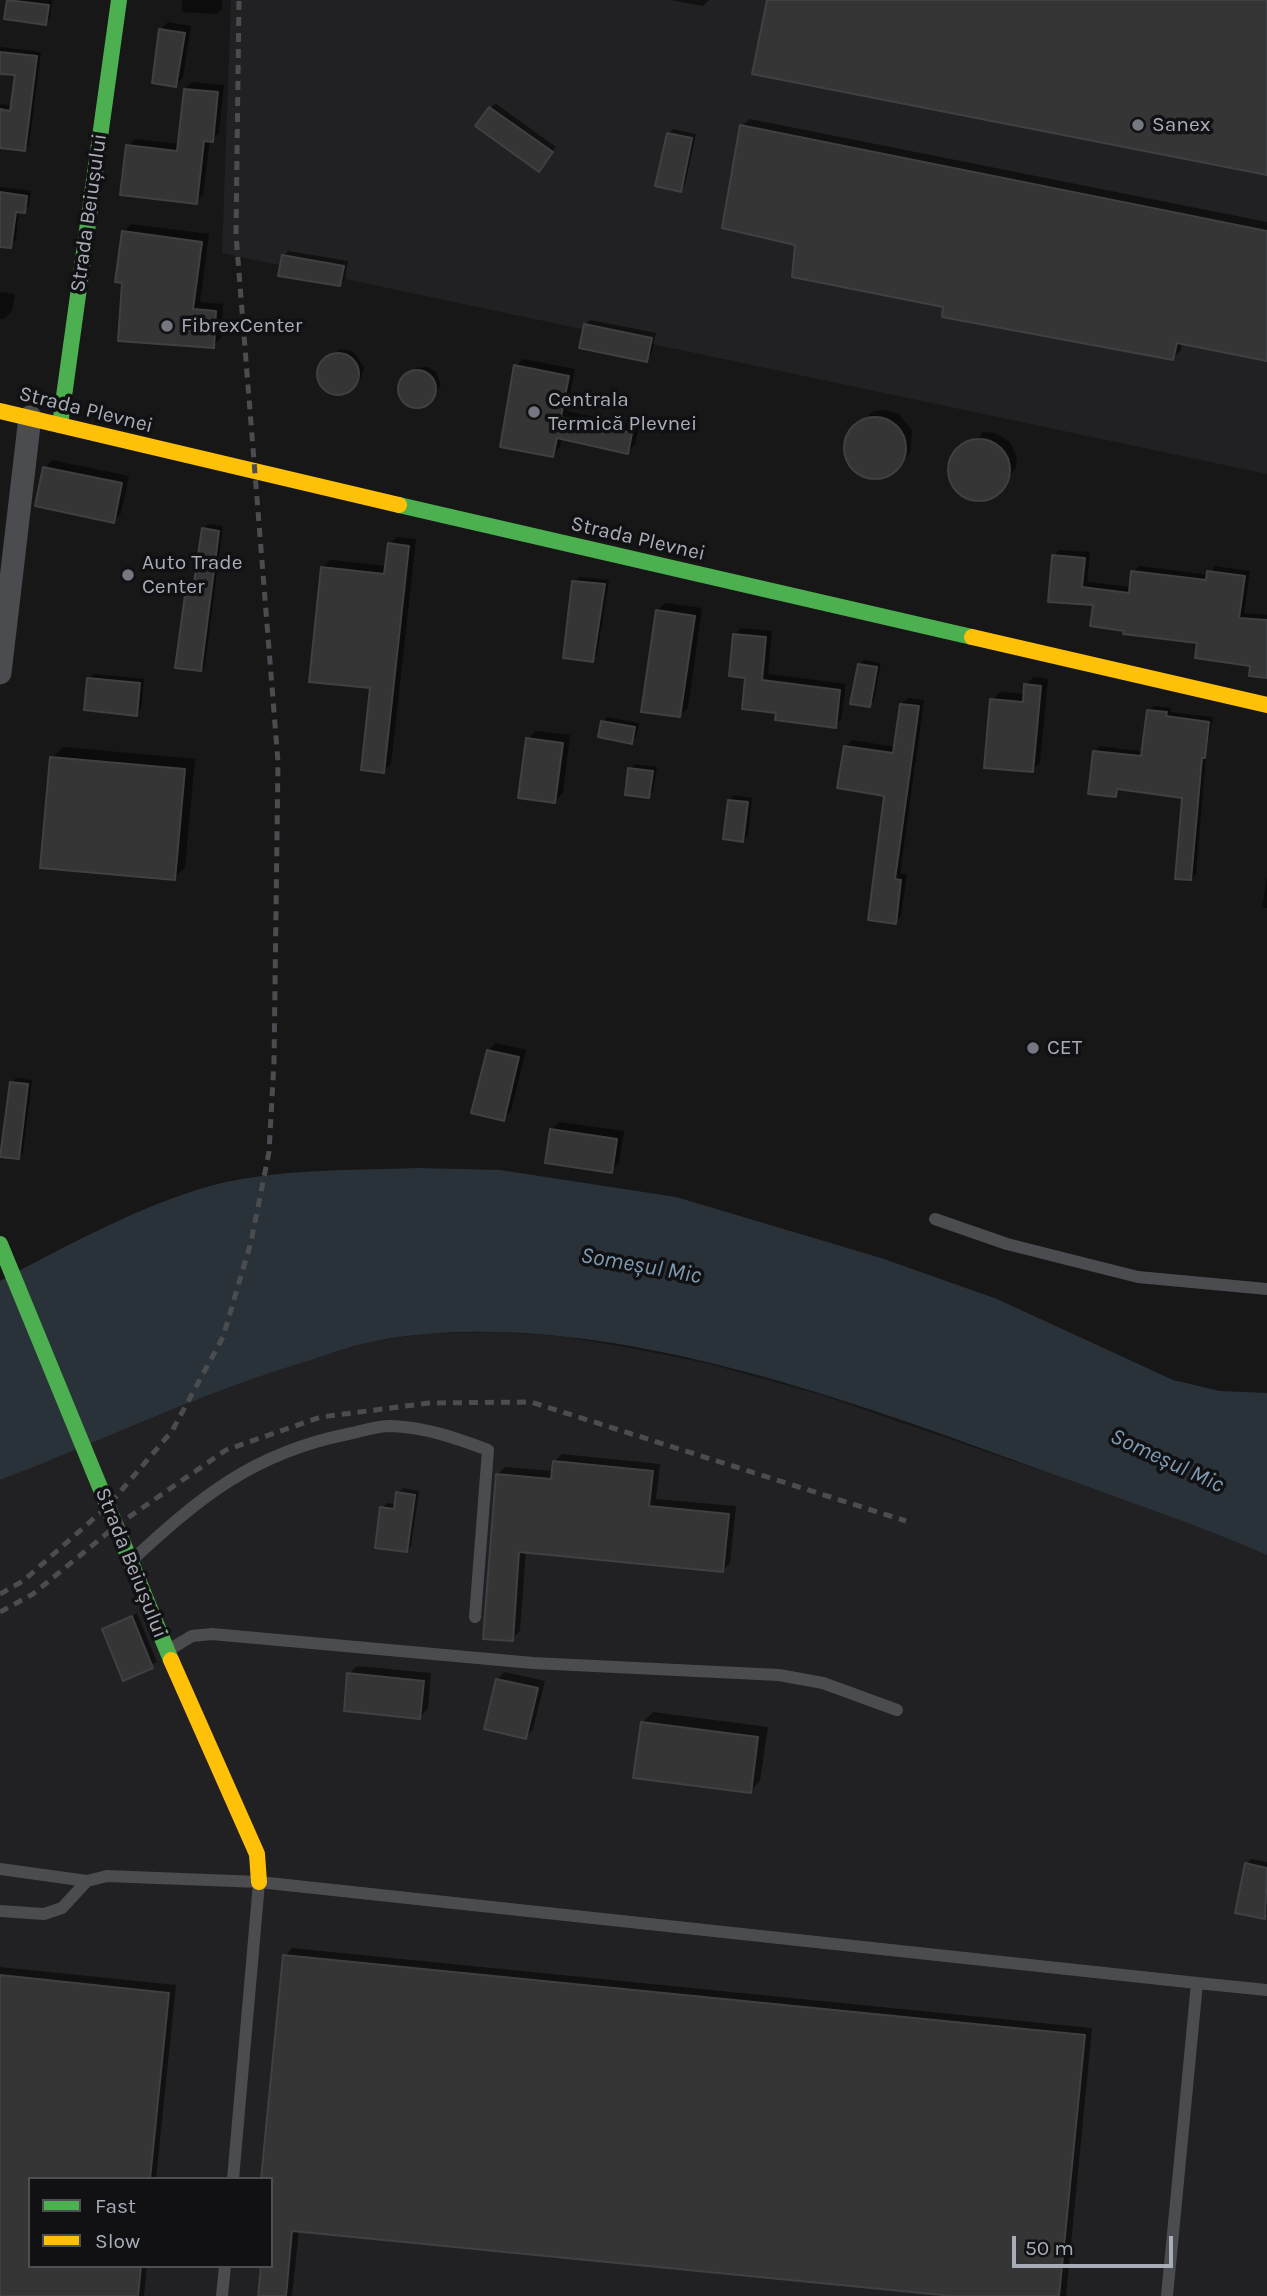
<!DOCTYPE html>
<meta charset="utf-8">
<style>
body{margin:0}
#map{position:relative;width:1267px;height:2296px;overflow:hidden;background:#171717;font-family:Karla,sans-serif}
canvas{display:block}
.legend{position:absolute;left:28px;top:2177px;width:245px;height:91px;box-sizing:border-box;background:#111113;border:2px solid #4d4f55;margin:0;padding:9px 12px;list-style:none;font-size:21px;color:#a8adb8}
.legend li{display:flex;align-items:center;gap:14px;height:35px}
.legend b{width:35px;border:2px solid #4d4f55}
.scale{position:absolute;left:1012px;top:2236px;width:161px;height:32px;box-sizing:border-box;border:4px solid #a8adb8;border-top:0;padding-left:9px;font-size:21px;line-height:24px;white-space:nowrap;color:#a8adb8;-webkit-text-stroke:5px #111113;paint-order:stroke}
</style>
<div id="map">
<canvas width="1267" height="2296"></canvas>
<ul class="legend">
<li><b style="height:9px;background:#4caf50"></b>Fast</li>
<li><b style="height:9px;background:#ffc107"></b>Slow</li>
</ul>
<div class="scale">50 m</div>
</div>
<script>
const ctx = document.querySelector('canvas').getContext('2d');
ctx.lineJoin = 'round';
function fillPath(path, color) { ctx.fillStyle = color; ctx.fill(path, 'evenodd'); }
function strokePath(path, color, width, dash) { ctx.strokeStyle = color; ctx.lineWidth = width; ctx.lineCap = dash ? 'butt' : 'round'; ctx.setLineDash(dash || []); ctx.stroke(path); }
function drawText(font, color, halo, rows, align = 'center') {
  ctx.font = font + ' Karla,sans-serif'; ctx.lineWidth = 7; ctx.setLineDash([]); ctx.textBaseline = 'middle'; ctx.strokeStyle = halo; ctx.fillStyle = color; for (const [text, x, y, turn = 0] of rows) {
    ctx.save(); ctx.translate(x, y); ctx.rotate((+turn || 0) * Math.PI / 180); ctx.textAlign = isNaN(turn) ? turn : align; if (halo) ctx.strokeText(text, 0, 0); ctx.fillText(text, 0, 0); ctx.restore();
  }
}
const built = new Path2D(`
 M231 0H1267V474L222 253Z
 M496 1332 559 1336 625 1347 706 1363 822 1395 1193 1523 1267 1555V2296H0V1480L220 1389 298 1363 373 1341 425 1334ZM30 2179H271V2266H30Z`);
const water = new Path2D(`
 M418 1168 500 1170 676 1197 881 1258 997 1299 1173 1380 1220 1391 1267 1393V1555C1189 1521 1109 1495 1030 1466 836 1395 583 1302 375 1341 354 1345 332 1353 311 1360 204 1391 104 1440 0 1480V1281C68 1245 166 1191 242 1179 300 1169 359 1170 418 1168Z`);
const shadow = new Path2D(`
 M9 0H52L50 18 45 23 6 17Z
 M182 0H222V9L217 14 182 12Z
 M671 0H709L703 6Z
 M168 22 191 26 183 77 176 85 160 30Z
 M0 47 41 52 29 145 24 150 0 149V104L13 106 17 74 0 72Z
 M192 82 224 85 219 133 210 140 203 195 196 202 128 146 135 139 179 144 185 89Z
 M495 103 556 147 543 165 477 126Z
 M750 119 1267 222V359L1182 342 1181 350 1173 358 945 305 796 243 742 126Z
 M673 129 696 134 685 185 680 190 668 134Z
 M0 187 31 191 29 206 24 211H19L16 239 11 244 0 243Z
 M131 224 209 234 200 302 223 304 221 338 213 346 124 282 123 232Z
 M288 251 348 261 345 279 340 284 283 256Z
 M0 292 15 294 12 311 4 319H0Z
 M590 320 656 333 651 355 646 360 585 325Z
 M340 349 353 351 364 367 361 378 344 392 331 391 320 379 321 365Z
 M523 359 575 369 567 411 639 426 635 445 627 452 562 437 560 447 552 455 516 366Z
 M428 367 436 372 441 385 428 404 413 406 402 397 400 386 416 368Z
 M884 410 899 414 912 431 910 453 893 471 877 477 867 476 849 462 846 448 850 432 859 423 874 411Z
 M982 432 995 433 1010 442 1017 458 1016 468 999 490 977 499 956 488 950 471 956 452 981 436Z
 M52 460 129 476 121 513 114 521 45 468Z
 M208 524 223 526 205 665 201 670 186 596 194 591 203 529Z
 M397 537 416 539 391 764 383 771 372 687 322 568 330 560 387 566 390 544Z
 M1059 550 1090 552 1087 582 1131 587 1133 572 1139 566 1209 575 1215 566 1250 571 1244 613 1267 615V675L1199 642 1126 630 1095 604 1054 556Z
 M579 577 609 580 597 655 592 660 574 582Z
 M665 603 702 608 688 708 680 715 657 611Z
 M741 628 772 631 768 674 846 684 841 720 835 726 778 711 747 676 735 635Z
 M864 660 881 663 874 700 869 705 859 664Z
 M94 674 144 679 141 709 136 714 89 679Z
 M1034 677 1048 679 1040 763 1032 770 992 700 1000 692 1025 694 1026 685Z
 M908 698 924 700 900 874H907L901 916 895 922 886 795 846 747 852 740 896 747 901 704Z
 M1154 706 1171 708 1170 712 1213 717 1206 754 1196 874 1191 879 1184 796 1121 787 1116 795 1095 751 1100 746 1144 752 1149 711Z
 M607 717 639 723 636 737 631 742 603 722Z
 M536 731 570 735 563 793 555 801 528 739Z
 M63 747 195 759 185 868 174 878 52 758Z
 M635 764 657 767 653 791 649 796 630 769Z
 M734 795 752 798 748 835 743 840 729 800Z
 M1267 877V908H1262Z
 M496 1043 526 1050 511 1111 503 1119 488 1051Z
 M16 1078 32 1080 23 1153 18 1158 11 1083Z
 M559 1122 624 1131 619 1163 611 1171 551 1130Z
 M562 1454 660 1464 656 1499 736 1506 730 1563 722 1571 526 1551 520 1631 512 1639 497 1475 505 1467 554 1471V1462Z
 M403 1488 419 1491 411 1546 407 1551 382 1508 387 1503 397 1504 398 1493Z
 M137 1613 157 1662 124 1678 104 1629Z
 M357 1666 431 1673 428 1709 420 1717 349 1674Z
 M505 1672 545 1681 533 1729 526 1737 497 1679Z
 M653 1712 768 1727 760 1781 750 1791 642 1723Z
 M1251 1859 1267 1862V1914L1264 1917 1246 1864Z
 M292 1948 1092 2028 1066 2296H969L299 2230 292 2296H256H260L271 2266 285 1956Z
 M0 1967 176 1985 156 2179H30V2266H147L144 2296H0Z`);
const building = new Path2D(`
 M7 0 49 5 46 25 4 19Z
 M767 0H1267V175L752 74Z
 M159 29 185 33 176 87 152 83Z
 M0 52 37 56 25 151 0 148V109L10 111 15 75 0 74Z
 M184 89 218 92 213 142 204 141 197 204 120 195 126 145 177 151Z
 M489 107 553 152 539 172 475 126Z
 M740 125 1267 231V361L1177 343 1173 360 942 317 943 307 792 277 795 245 722 228Z
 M667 133 692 138 681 192 655 186Z
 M0 192 27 196 25 213 16 212 11 248 0 247Z
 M122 231 202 242 193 309 216 311 214 348 118 341 122 283 115 282Z
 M282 255 344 266 340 286 278 276Z
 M584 324 652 338 647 362 579 348Z
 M317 374a21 21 0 1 1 42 0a21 21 0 1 1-42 0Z
 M514 365 569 376 561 417 632 433 628 454 557 438 553 457 500 447Z
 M398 389a19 19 0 1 1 38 0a19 19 0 1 1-38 0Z
 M844 448a31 31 0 1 1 62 0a31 31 0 1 1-62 0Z
 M948 470a31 31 0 1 1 62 0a31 31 0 1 1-62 0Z
 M43 467 122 483 114 523 35 506Z
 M202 528 219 531 201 671 175 668 185 595 192 596Z
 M388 543 409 546 384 773 361 770 370 688 309 682 321 567 384 574Z
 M1052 555 1085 558 1082 587 1129 593 1131 571 1206 580 1207 571 1245 576 1239 618 1267 620V678L1249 676 1250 666 1195 658 1197 643 1123 634 1124 631 1090 626 1093 605 1048 602Z
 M572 581 605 584 593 662 563 658Z
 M656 610 695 616 680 717 641 712Z
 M733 634 766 637 762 680 840 690 836 728 775 720 776 713 742 709 745 678 729 676Z
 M858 664 877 667 870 707 850 704Z
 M87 678 140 683 137 716 84 710Z
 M1024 684 1041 686 1033 772 984 768 990 699 1023 702Z
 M900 704 919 706 895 879 901 880 896 924 868 920 884 796 837 788 844 746 893 753Z
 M1147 710 1167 712 1166 716 1209 722 1205 758H1202L1191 880 1175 879 1182 798 1117 789 1116 797 1088 794 1093 751 1141 756Z
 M601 721 635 727 632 744 598 737Z
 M526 738 563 743 555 803 518 798Z
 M50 757 185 769 175 880 40 868Z
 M628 768 653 771 649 798 625 795Z
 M728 800 748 802 743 842 723 839Z
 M487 1050 519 1057 504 1121 471 1113Z
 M10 1082 28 1084 19 1159 0 1157Z
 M550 1129 617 1139 612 1173 545 1163Z
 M553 1461 653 1471 649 1506 729 1514 723 1572 519 1552 513 1641 483 1639 496 1474 551 1479Z
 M396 1492 415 1495 407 1552 375 1548 380 1507 394 1509Z
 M132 1616 153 1668 123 1681 102 1629Z
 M347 1673 424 1681 420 1719 344 1711Z
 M496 1679 538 1688 526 1739 484 1729Z
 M641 1722 758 1737 751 1793 633 1778Z
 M1245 1863 1267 1868 1265 1919 1235 1913Z
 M283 1955 1085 2035 1059 2296H952L292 2231 286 2296H258L261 2266H271V2179H261Z
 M0 1975 169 1993 150 2179H30V2266H141L138 2296H0Z`);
const lane = new Path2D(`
 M935 1219 1007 1244 1138 1277 1267 1289
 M131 1561C200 1497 253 1453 348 1434 362 1431 377 1426 390 1426 425 1427 456 1438 488 1450L475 1617
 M167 1651 192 1636 212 1634 533 1663 779 1675 823 1683 897 1710
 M0 1869 87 1881
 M0 1911 44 1914 62 1908 87 1881 107 1876 259 1882 1197 1983 1167 2296
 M1197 1983 1267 1990
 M233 2179 259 1883
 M222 2296 225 2266`);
const street = new Path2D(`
 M0 673 30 417`);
const fast = new Path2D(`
 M60 425 119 0
 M399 505 972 637
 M0 1244 171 1660`);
const slow = new Path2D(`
 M0 411 399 505
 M972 637 1267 705
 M171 1660 257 1854 259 1882`);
const rail = new Path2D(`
 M0 1594 23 1581 108 1506 172 1431 223 1337 251 1242 269 1152 274 1062 278 762 236 235 239 0
 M0 1612 33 1594 116 1526 226 1450 321 1417 429 1403 531 1402 906 1521`);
const markers = [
 [1138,125,7,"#757880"],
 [167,326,7,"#757880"],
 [534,412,7,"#757880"],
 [128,575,7,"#757880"],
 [1033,1048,7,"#757880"]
];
const poiNames = [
 ["Sanex",1152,125],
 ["FibrexCenter",181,326],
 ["Centrala",548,400],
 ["Termică Plevnei",548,424],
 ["Auto Trade",142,563],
 ["Center",142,587],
 ["CET",1047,1048]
];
const streetNames = [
 ["Strada Beiușului",89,213,-82],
 ["Strada Plevnei",86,410,14],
 ["Strada Plevnei",638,539,13],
 ["Strada Beiușului",131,1563,68]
];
const waterNames = [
 ["Someșul Mic",641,1266,10],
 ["Someșul Mic",1167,1461,25]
];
fillPath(built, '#212123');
fillPath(water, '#2a3239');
fillPath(shadow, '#0007');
fillPath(building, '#353536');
strokePath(building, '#3f4043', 2);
strokePath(lane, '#4b4c50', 12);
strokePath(street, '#4b4c50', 23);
strokePath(fast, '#4caf50', 16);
strokePath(slow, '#ffc107', 16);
strokePath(rail, '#4b4c4f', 5, [9, 7]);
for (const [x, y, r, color] of markers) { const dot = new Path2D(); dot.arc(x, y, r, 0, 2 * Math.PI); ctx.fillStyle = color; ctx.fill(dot); strokePath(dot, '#111113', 2.5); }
drawText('21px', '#a8adb8', '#111113', poiNames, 'left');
drawText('21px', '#a8adb8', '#111113', streetNames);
drawText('italic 23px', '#7f9bb3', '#111113', waterNames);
</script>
